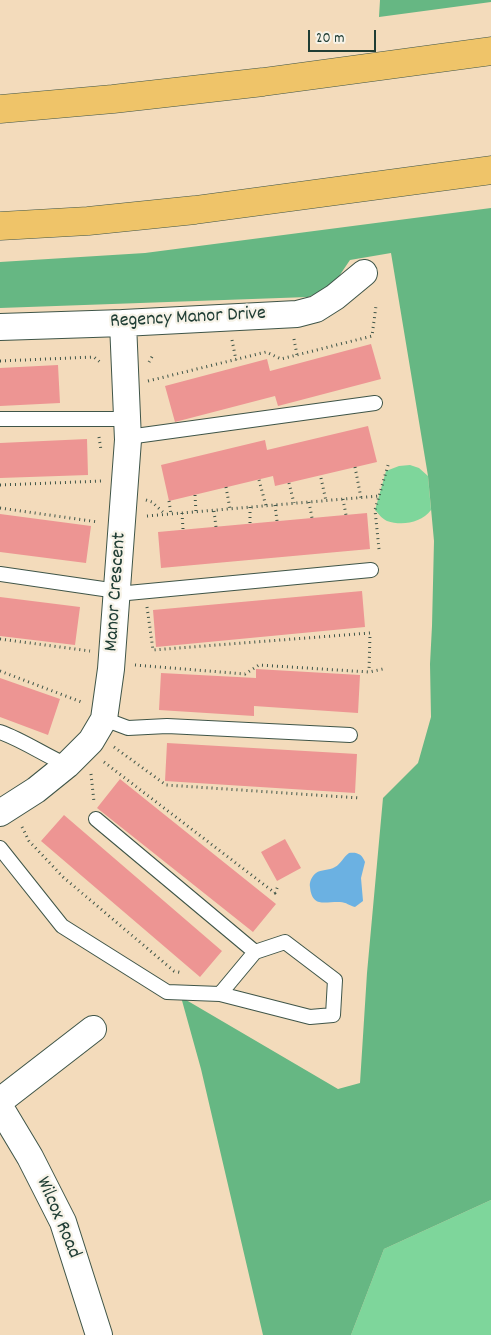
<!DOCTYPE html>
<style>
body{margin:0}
#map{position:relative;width:491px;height:1335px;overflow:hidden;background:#f3dbbb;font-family:Dekko,sans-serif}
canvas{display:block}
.scale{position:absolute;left:308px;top:30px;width:68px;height:22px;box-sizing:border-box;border:2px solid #1f3d34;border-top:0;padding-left:6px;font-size:15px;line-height:18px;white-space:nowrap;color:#1f3d34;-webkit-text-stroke:4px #f7f3e8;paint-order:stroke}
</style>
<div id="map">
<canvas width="491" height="1335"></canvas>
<div class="scale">20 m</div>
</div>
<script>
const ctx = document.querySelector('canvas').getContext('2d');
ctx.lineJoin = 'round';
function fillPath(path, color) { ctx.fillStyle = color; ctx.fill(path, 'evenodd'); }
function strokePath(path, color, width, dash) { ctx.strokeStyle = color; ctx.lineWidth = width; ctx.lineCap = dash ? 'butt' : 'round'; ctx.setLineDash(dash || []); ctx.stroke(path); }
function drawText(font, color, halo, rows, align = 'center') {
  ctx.font = font + ' Dekko,sans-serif'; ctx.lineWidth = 4.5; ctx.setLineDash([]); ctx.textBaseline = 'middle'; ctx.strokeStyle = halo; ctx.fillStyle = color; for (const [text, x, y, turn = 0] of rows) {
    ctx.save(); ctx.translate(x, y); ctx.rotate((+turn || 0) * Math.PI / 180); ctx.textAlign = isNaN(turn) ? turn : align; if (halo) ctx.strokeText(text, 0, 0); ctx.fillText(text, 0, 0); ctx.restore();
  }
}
const green = new Path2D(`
 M410 465 419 468 428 476 431 510C421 523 402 526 387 521 382 519 378 513 375 510L386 471 399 466Z
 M491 1200V1335H351L384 1249Z`);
const forest = new Path2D(`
 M380 0H491V2L379 17Z
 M491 208V1200L384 1249 351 1335H263L201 1069 181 997 338 1089 360 1083 367 973 383 798 418 763 431 717 430 664 432 626 434 541 428 476 391 253 350 260 331 288 308 297 0 308V262L145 253Z`);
const water = new Path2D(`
 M349 853C357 852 362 854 365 862L361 878 363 901 355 907C350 906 346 902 340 902 327 901 312 909 310 887 309 882 312 876 316 873 321 869 329 871 335 867 341 864 343 857 349 853Z`);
const building = new Path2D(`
 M371 344 381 379 278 406 275 396 175 422 165 386 267 359 270 371Z
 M58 365 60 403 0 406V368Z
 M368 426 377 462 275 486 273 476 169 501 161 465 265 440 267 450Z
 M87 439 88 475 0 478V443Z
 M367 513 370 549 161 568 158 532Z
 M0 514 91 526 86 563 0 552Z
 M362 591 365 627 156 647 153 610Z
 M0 597 80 607 75 645 0 636Z
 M256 669 360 675 358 713 254 706V716L159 710 161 673 256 678Z
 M0 678 60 699 48 735 0 717Z
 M167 743 357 754 355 793 165 781Z
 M120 779 276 904 253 932 97 808Z
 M64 815 222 951 200 977 41 841Z
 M285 839 301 868 277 881 261 852Z`);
const path = new Path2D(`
 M294 339 297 355
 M232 340 236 360
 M0 361 94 357 100 362
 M149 362 153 355
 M148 381 266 352 281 359 372 336 376 306
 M99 437 101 450
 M355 467 361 498
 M321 478 326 501
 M259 480 266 506
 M289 483 294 503
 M0 485 103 481
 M226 487 230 509
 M195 495 196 512
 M343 499 346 515
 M146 500 152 502 165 514
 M169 501 171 514
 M309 502 312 518
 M275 505 277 521
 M250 507V524
 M0 508 98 522
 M214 511 216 527
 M182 513 183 529
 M147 516 379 496
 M379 549 375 510 388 465
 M147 607 153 650 370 633 369 672
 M0 639 90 651
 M135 665 245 674 259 665 369 672 383 669
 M0 671 84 703
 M114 747 166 785 360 798
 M104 762 275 893 278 886
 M91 774 94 802
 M22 827 29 841 63 877 174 971 182 973`);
const service = new Path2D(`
 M0 419H127
 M128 437 375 403
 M0 574 117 591
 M117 594 371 570
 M104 719 128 728 167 726 350 735
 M0 732C23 740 44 755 67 765
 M96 819 255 952
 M0 848 62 926 167 992 220 994 310 1017 333 1015 335 980 285 942 255 952 220 994`);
const minor = new Path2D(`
 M0 327 123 323 297 314 316 309 335 297 364 273
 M0 813 36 790 67 765 91 741 104 719 111 669 128 440 123 323
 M0 1101 93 1029
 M0 1107 30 1157 63 1222 99 1335`);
const trunk = new Path2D(`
 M0 109 113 99 263 82 491 51
 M0 226 88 221 195 210 491 170`);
const streetNames = [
 ["Regency Manor Drive",188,319,-3],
 ["Manor Crescent",117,592,-86],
 ["Wilcox Road",57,1218,67]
];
fillPath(green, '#7ed69b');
fillPath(forest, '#66b783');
fillPath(water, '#6bb1e2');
fillPath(building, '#ed9593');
strokePath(service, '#3f5548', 16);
strokePath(minor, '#3f5548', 28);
strokePath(trunk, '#3f5548', 29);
strokePath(path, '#3f5548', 3, [1, 4]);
strokePath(service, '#fff', 14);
strokePath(minor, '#fff', 26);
strokePath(trunk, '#efc469', 28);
drawText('20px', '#1f3d34', '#f7f3e8', streetNames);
</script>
